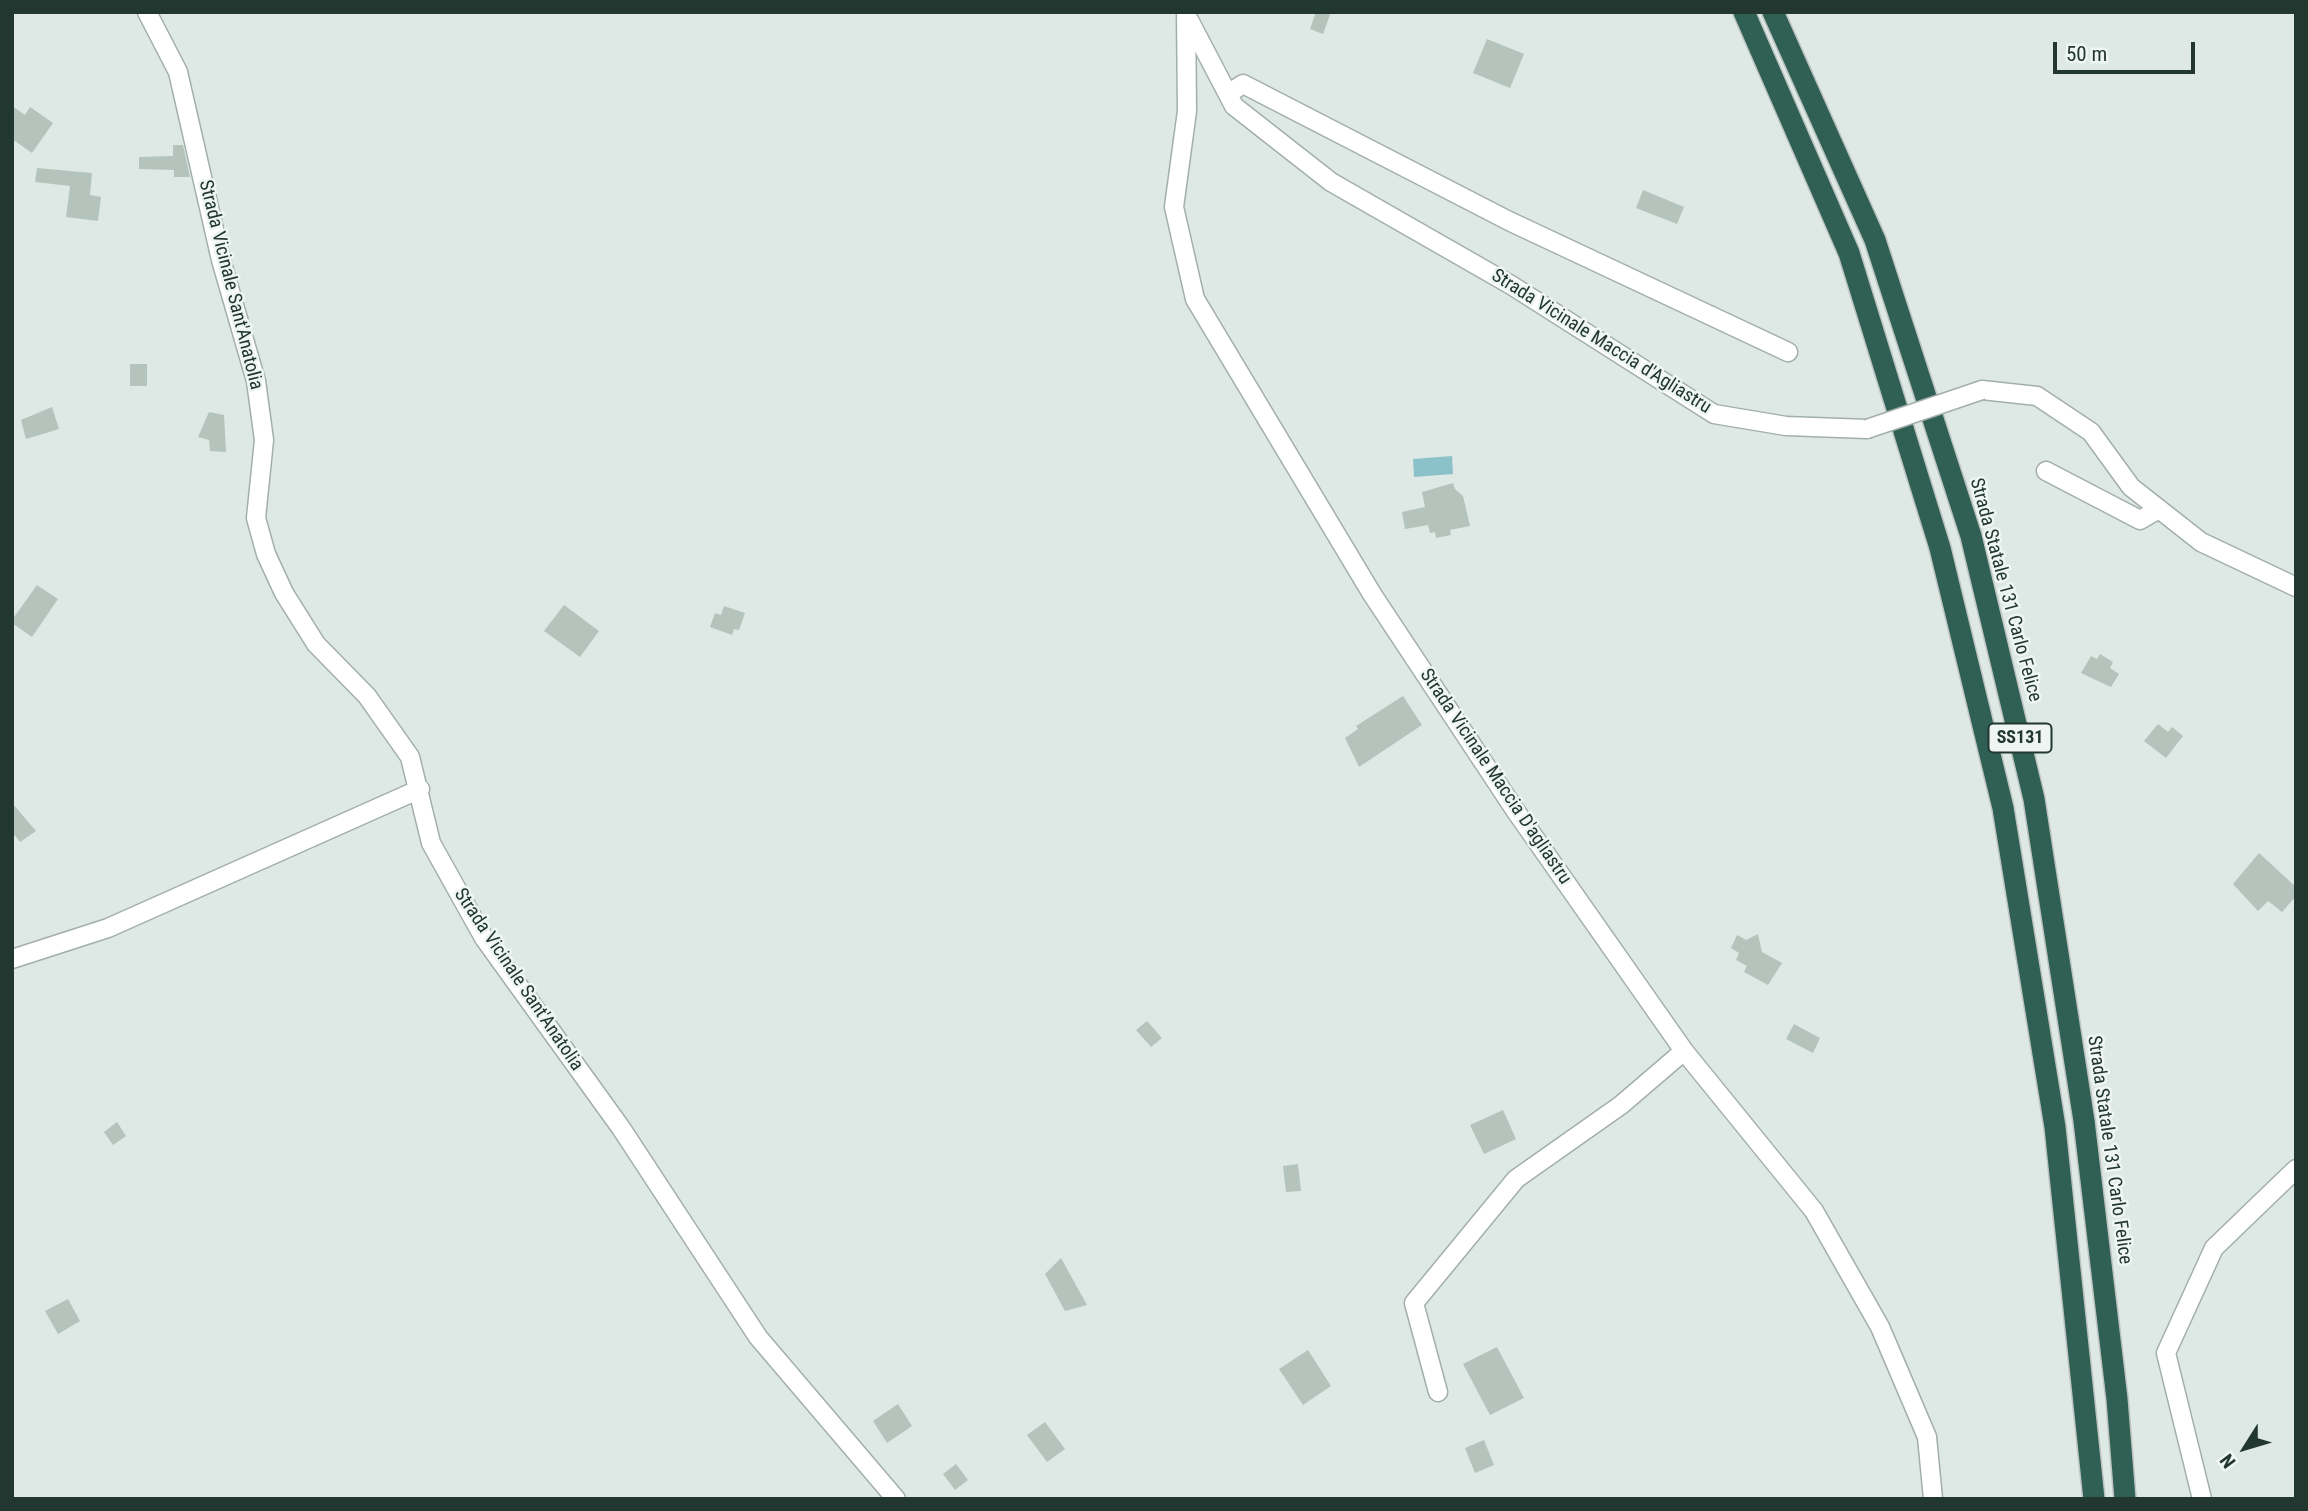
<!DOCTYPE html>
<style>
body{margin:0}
#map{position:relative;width:2308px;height:1511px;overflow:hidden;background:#dee8e4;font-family:"Roboto Condensed",sans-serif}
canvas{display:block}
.frame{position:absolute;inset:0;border:14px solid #213730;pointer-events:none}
.north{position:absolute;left:2210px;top:1413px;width:70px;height:70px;-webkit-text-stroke:5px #eef5f2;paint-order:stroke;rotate:233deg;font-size:19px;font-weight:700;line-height:28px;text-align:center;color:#213730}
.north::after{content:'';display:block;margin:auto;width:24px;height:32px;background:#213730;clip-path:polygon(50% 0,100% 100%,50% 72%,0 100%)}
.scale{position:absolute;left:2053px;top:42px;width:142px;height:32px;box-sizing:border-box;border:4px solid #213730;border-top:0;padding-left:9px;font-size:21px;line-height:24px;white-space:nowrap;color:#213730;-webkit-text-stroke:5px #eef5f2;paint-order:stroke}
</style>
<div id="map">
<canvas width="2308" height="1511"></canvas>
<div class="frame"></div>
<div class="north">N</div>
<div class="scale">50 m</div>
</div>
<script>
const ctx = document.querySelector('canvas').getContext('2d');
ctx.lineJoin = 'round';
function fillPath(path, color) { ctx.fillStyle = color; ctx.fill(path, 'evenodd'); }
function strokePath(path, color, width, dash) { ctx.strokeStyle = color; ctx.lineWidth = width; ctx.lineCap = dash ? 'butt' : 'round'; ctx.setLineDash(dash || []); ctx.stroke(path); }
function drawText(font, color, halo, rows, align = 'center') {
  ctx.font = font + ' "Roboto Condensed",sans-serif'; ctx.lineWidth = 5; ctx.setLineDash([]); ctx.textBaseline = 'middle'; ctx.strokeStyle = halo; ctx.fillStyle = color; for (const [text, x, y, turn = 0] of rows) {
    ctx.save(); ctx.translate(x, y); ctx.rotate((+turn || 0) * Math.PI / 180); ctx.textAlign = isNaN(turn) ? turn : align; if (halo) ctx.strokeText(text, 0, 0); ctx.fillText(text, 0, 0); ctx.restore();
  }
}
const water = new Path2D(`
 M1452 456 1453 474 1414 477 1413 459Z`);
const building = new Path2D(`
 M1316 12H1331L1323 34 1310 29Z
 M1487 39 1524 54 1510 88 1473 73Z
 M12 106 25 115 30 107 53 123 32 153 12 139Z
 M173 145H183L190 177H174V170L139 169V157L173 156Z
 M37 168 92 173 90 195 101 197 98 221 66 217 70 186 35 182Z
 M1643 190 1684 207 1677 224 1636 208Z
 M130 364H147V386H130Z
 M52 407 59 429 26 439 21 420Z
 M209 412 224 415 226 452 210 451 209 440 198 437Z
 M1453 483 1455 489 1463 496 1470 526 1450 530 1451 535 1436 538 1435 532 1430 533 1428 525 1405 529 1402 512 1425 507 1422 492Z
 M37 585 58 599 32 637 12 623V620Z
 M564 605 599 631 580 657 544 631Z
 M724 606 745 613 739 630 734 629 732 635 710 627 715 613 721 615Z
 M2100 654 2113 662 2110 668 2119 674 2111 687 2081 673 2091 656 2097 659Z
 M1403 696 1422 725 1359 767 1345 738 1358 729 1356 726Z
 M2158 724 2168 732 2172 727 2183 736 2166 758 2144 741Z
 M12 803 36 831 20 842 12 832Z
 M2259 853 2296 887V896L2282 912 2268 901 2258 911 2233 884Z
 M1758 934 1762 952 1782 963 1768 985 1744 972 1747 966 1736 960 1739 953 1731 948 1737 935 1746 940Z
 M1147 1021 1162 1038 1151 1047 1136 1030Z
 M1794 1024 1820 1038 1813 1053 1786 1039Z
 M1503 1110 1516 1139 1484 1154 1470 1125Z
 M117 1122 126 1136 113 1145 104 1132Z
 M1298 1164 1301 1191 1286 1192 1283 1166Z
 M1061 1258 1087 1305 1065 1311 1045 1274Z
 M68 1299 80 1321 58 1334 45 1311Z
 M1497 1347 1524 1398 1490 1415 1463 1364Z
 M1308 1350 1331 1386 1303 1405 1279 1369Z
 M898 1404 912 1426 887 1443 873 1421Z
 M1045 1422 1065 1449 1047 1462 1027 1435Z
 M1484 1440 1494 1465 1475 1473 1465 1448Z
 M956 1464 968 1480 955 1490 943 1474Z`);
const street = new Path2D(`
 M147 12 178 72 221 260 256 381 264 440 256 518 266 554 284 593 316 644 367 696 410 757 431 843 484 938 621 1128 758 1337 896 1499
 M1186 12 1187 111 1174 207 1195 299 1372 594 1515 810 1684 1051 1814 1211 1880 1327 1927 1437 1933 1499
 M1189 20 1234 106 1331 182 1511 285 1714 414 1786 426 1867 429
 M1228 94 1243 84 1509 221 1788 352
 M1982 390 2037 396 2091 432 2131 487 2201 542 2296 587
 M2046 471 2140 520 2159 509
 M12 959 108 928 420 789
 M1438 1392 1414 1303 1516 1179 1621 1105 1684 1051
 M2202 1499 2166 1353 2214 1248 2296 1169`);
const highway = new Path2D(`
 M1744 12 1849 253 1940 548 2003 808 2055 1127 2094 1499
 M1773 12 1875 240 1971 536 2034 799 2084 1121 2117 1399 2125 1499`);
const streetBridge = new Path2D(`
 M1867 429 1982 390`);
const shields = [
 [2020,738,63]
];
const shieldNames = [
 ["SS131",2020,738]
];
const streetNames = [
 ["Strada Vicinale Sant'Anatolia",230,285,76],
 ["Strada Vicinale Maccia d'Agliastru",1601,342,32],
 ["Strada Statale 131 Carlo Felice",2005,590,75],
 ["Strada Vicinale Maccia D'agliastru",1495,777,56],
 ["Strada Vicinale Sant'Anatolia",518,980,56],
 ["Strada Statale 131 Carlo Felice",2109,1150,82]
];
fillPath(water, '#8bc2c9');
fillPath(building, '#b4c3bc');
strokePath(street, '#a2afaa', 21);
strokePath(highway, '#bcc3c1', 24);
strokePath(street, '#fff', 18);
strokePath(highway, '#306054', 21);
strokePath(streetBridge, '#a2afaa', 21, []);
strokePath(streetBridge, '#fff', 18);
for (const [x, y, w] of shields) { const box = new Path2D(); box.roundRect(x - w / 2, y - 14.5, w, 29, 5); ctx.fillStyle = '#eef5f2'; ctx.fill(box); strokePath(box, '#213730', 2); }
drawText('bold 18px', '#213730', null, shieldNames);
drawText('19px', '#213730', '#eef5f2', streetNames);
</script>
